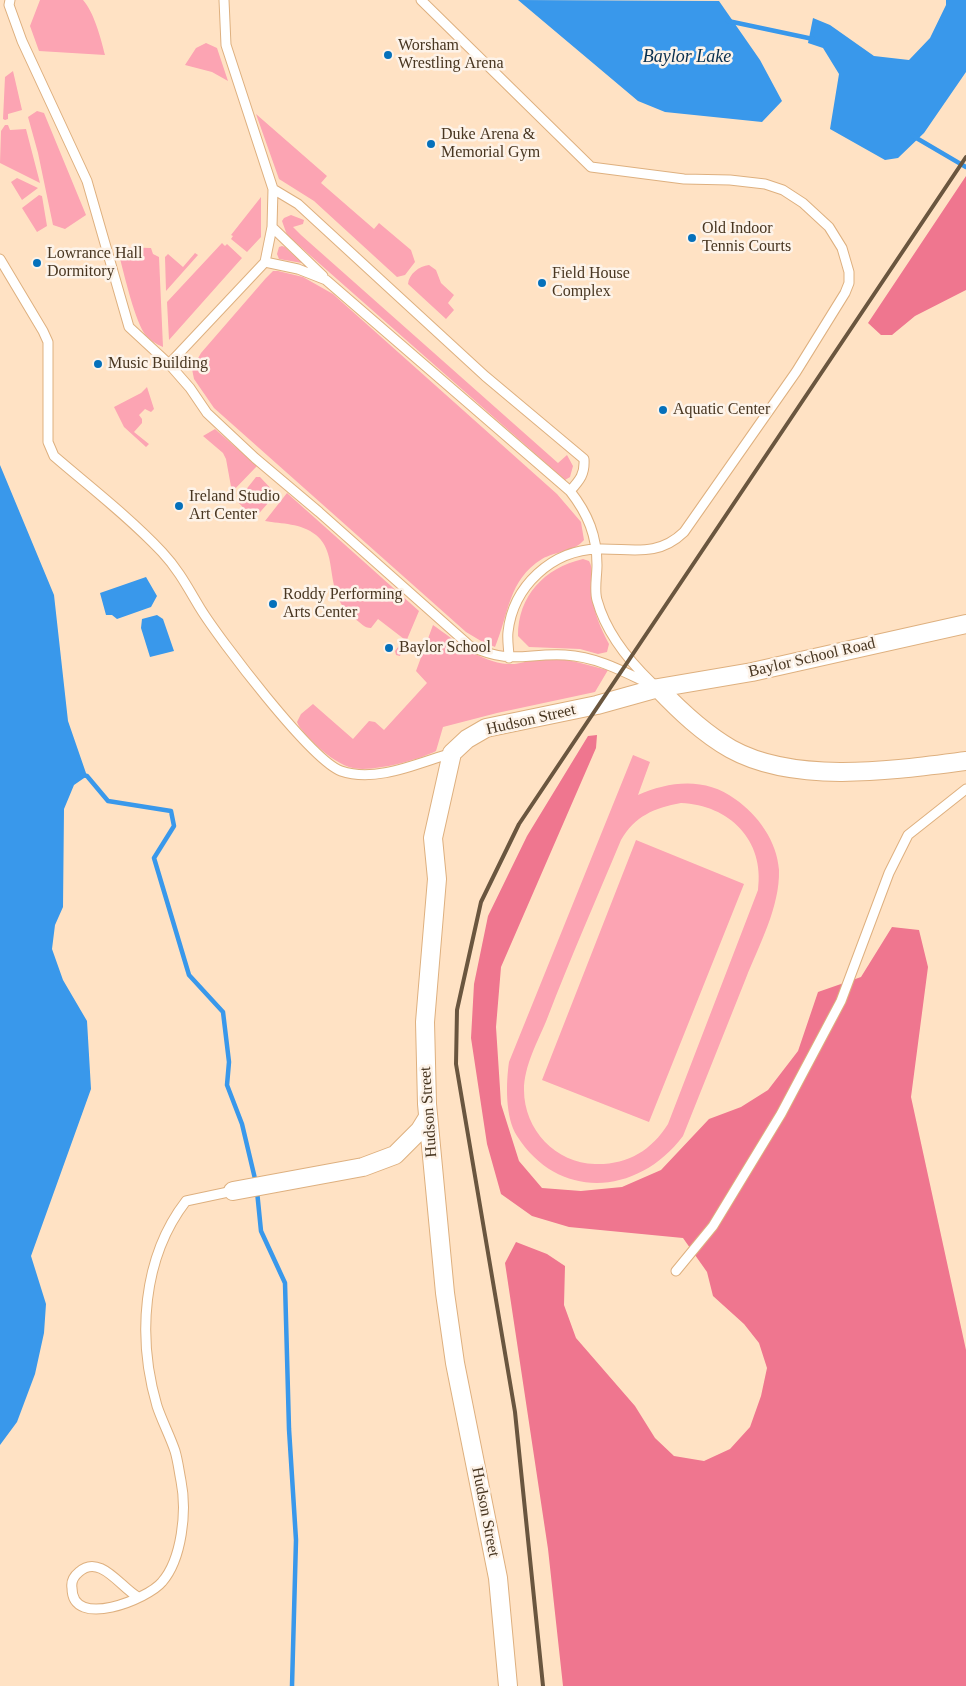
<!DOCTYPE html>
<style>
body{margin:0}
canvas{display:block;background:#ffe2c4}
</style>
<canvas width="966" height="1686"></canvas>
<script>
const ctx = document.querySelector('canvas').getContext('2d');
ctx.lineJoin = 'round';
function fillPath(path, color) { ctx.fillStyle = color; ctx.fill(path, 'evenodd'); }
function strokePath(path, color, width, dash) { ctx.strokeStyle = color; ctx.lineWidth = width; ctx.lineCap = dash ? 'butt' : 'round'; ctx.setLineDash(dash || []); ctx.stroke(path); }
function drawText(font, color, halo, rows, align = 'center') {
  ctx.font = font + ' "Times New Roman",serif'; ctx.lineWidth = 5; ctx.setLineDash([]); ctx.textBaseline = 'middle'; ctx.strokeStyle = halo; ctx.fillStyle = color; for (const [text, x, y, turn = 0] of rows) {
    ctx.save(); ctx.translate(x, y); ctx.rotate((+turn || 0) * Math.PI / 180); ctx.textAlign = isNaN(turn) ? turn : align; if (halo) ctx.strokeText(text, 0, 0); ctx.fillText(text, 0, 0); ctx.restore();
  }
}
const green = new Path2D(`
 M40 0H83C94 12 101 39 105 55L39 51 30 26Z
 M206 43 217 48 228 81 212 72 185 65 196 48Z
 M13 71 22 110 8 114V119L5 120 3 119 5 77Z
 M37 111 44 113 86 215 65 229 53 225 38 153 28 117Z
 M256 114 327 176 321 183 374 229 379 223 411 250 415 262 405 275 397 277 314 201 279 179Z
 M5 125H8L10 130 26 129 40 183 0 163 1 131Z
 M17 178 38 188 22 200 11 182Z
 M39 195 42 196 47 226 37 232 22 208Z
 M261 197V237L247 252 231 239 233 236 231 235Z
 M291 215 304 220 303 224 293 227 301 235 558 463 567 455 573 466 570 477 565 480 287 235 282 221 284 218Z
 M222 243 225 246 227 244 242 258 169 340 167 302Z
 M282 246 285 247 302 263 279 259 277 254 279 247Z
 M117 247 151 248 153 254 159 257 163 347C156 344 148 339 144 333 133 315 123 269 117 247Z
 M195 253 198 255 166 291 165 257 168 254 183 267Z
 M429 265 436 270 441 283 454 295 448 303 454 310 446 319 408 284C409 274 419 266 429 265Z
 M278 271 303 277 333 294 557 494 581 522 584 540C574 552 556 551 542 559 508 580 509 614 495 647L481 641 466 632 214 408 194 379 192 369 201 353 266 278 273 271Z
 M147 387 154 409 151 412 145 409 139 415 142 419V423L134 432 149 444 146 447 124 427 114 407 141 393Z
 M215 429 257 466 232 492 226 459 223 453 203 436Z
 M256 477H260L276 494 254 519 237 501Z
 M287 493 419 611 400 656 396 655 395 651 404 639 378 619 371 628C364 628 361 623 355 619 321 592 341 556 316 535 301 523 282 524 265 521Z
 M583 559 589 561C594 569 590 579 591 588 593 609 599 626 609 644L607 652 598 654 580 649 529 647 518 636C518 596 544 568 583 559Z
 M433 625C456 641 479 662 508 664 520 665 531 659 542 658 564 657 587 665 608 670L595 692 497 713 443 727 436 751C419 760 368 774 349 767 337 763 323 752 314 743 308 736 300 730 297 722L301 714 313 704 353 739 369 721 375 722 384 730 427 683 416 671Z
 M633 755 650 762 638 795C669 781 706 777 735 799 758 815 777 841 779 870 780 907 759 945 746 978 725 1031 704 1083 683 1136 639 1195 559 1202 517 1136 505 1117 506 1083 509 1062ZM681 803C729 805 765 840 758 890L668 1124C651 1151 627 1165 595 1164 556 1163 524 1130 524 1090 524 1066 538 1041 547 1019 570 959 596 900 621 840 635 816 654 808 681 803Z
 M636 840 744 884 649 1122 542 1080Z`);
const forest = new Path2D(`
 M966 176V290L915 316 892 335H881L868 323Z
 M597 735 596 748 501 967 496 1027 501 1104 519 1161 542 1188 581 1191 622 1187 661 1170 709 1119 741 1107 768 1090 798 1051 818 992 861 977 892 927 919 930 928 967 911 1097 966 1350V1686H563L548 1549 505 1263 516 1242 547 1254 565 1266 564 1305 576 1338 635 1406 655 1438 674 1456 704 1461 730 1449 750 1427 761 1396 767 1368 759 1343 744 1324 713 1296 707 1272 683 1238 569 1227 532 1216 501 1194 487 1144 471 1038 474 984 488 916 527 836 588 736Z`);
const water = new Path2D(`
 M518 0 719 1 760 60 782 101 762 122 665 112 638 101Z
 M946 0H966V72L924 133 898 158 885 160 830 129 839 74 823 48 808 43 813 18 830 25 874 56 909 60 930 38 946 5Z
 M0 465 54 595 68 721 87 776 74 785 64 809 63 907 55 925 52 949 63 980 87 1021 91 1089 31 1256 46 1304 44 1333 35 1374 17 1422 0 1445Z
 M146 577 157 596 151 607 117 619 112 615H106L100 593Z
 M157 615 163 619 174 651 150 657 141 628 142 619Z`);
const stream = new Path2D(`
 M728 21 813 39
 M913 136 966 167
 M82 775 87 776 108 801 171 811 174 826 154 858 189 975 223 1012 229 1062 227 1085 242 1124 256 1183
 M257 1191 261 1231 285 1283 289 1429 296 1540 292 1686`);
const service = new Path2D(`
 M10 0 9 5 22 41 87 181 129 327 169 364 190 388 207 413 255 458 319 512 470 646C511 665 525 653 565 655 599 657 626 673 656 687
 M421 0 591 167 684 179 730 180 765 184 783 190 803 203 829 227 842 248 849 272V283L845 293 796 372 684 532C657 558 631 548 598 549 552 550 513 586 508 632 507 640 509 650 509 658
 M273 189 298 204 485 376 584 459C585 474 580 480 570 491
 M272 227 323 276
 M0 259 43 331 48 342V442L54 456C90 487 129 517 162 552 178 569 188 588 200 608 219 639 311 760 341 771 376 783 418 763 452 753
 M265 262 298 269 326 280 570 491C588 514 597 536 597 565 597 576 594 590 597 600 606 633 628 660 652 683
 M169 364 265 262 272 227 273 189 226 45 224 0
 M676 1271 713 1226 781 1114 841 1001 889 873 908 835 966 789
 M138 1597C121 1588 100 1553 79 1572 74 1576 71 1582 72 1588 72 1630 148 1599 162 1582 182 1559 187 1511 181 1481 179 1471 178 1461 175 1451 170 1436 162 1421 157 1406 137 1338 142 1258 186 1201L233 1191`);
const minor = new Path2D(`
 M658 688C680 711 703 733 731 749 796 785 895 770 966 761
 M233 1191 363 1167 395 1155 420 1130 428 1117
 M508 1686 498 1578 455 1363 445 1293 427 1104 425 1022 437 879 433 838 452 753 467 739 486 728 597 705 658 688 752 672 966 624`);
const rail = new Path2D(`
 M543 1686 515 1412 456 1064 457 1010 481 902 519 824 966 157`);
const markers = [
 [388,55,5,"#0470bb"],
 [431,144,5,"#0470bb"],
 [692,238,5,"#0470bb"],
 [37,263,5,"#0470bb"],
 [542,283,5,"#0470bb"],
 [98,364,5,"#0470bb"],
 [663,410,5,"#0470bb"],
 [179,506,5,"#0470bb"],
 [273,604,5,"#0470bb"],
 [389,648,5,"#0470bb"]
];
const poiNames = [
 ["Worsham",398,46],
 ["Wrestling Arena",398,64],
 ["Duke Arena &",441,135],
 ["Memorial Gym",441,153],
 ["Old Indoor",702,229],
 ["Tennis Courts",702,247],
 ["Lowrance Hall",47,254],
 ["Dormitory",47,272],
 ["Field House",552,274],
 ["Complex",552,292],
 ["Music Building",108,364],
 ["Aquatic Center",673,410],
 ["Ireland Studio",189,497],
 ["Art Center",189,515],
 ["Roddy Performing",283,595],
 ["Arts Center",283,613],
 ["Baylor School",399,648]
];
const streetNames = [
 ["Baylor School Road",812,658,-13],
 ["Hudson Street",531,720,-13],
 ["Hudson Street",429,1112,-94],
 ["Hudson Street",485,1512,79]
];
const waterNames = [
 ["Baylor Lake",687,57]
];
fillPath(green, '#fca4b3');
fillPath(forest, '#ef768f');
fillPath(water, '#3998eb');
strokePath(stream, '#3998eb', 4.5);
strokePath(service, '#deb07f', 11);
strokePath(minor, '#deb07f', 20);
strokePath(service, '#fff', 9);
strokePath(minor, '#fff', 18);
strokePath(rail, '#6a563f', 4);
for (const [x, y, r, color] of markers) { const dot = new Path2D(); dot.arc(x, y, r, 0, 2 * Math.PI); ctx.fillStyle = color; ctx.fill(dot); strokePath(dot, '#fdf3e9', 2); }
drawText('16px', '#483621', '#fdf3e9', poiNames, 'left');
drawText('16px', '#483621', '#fdf3e9', streetNames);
drawText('italic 18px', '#072e4e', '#fdf3e9', waterNames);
</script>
